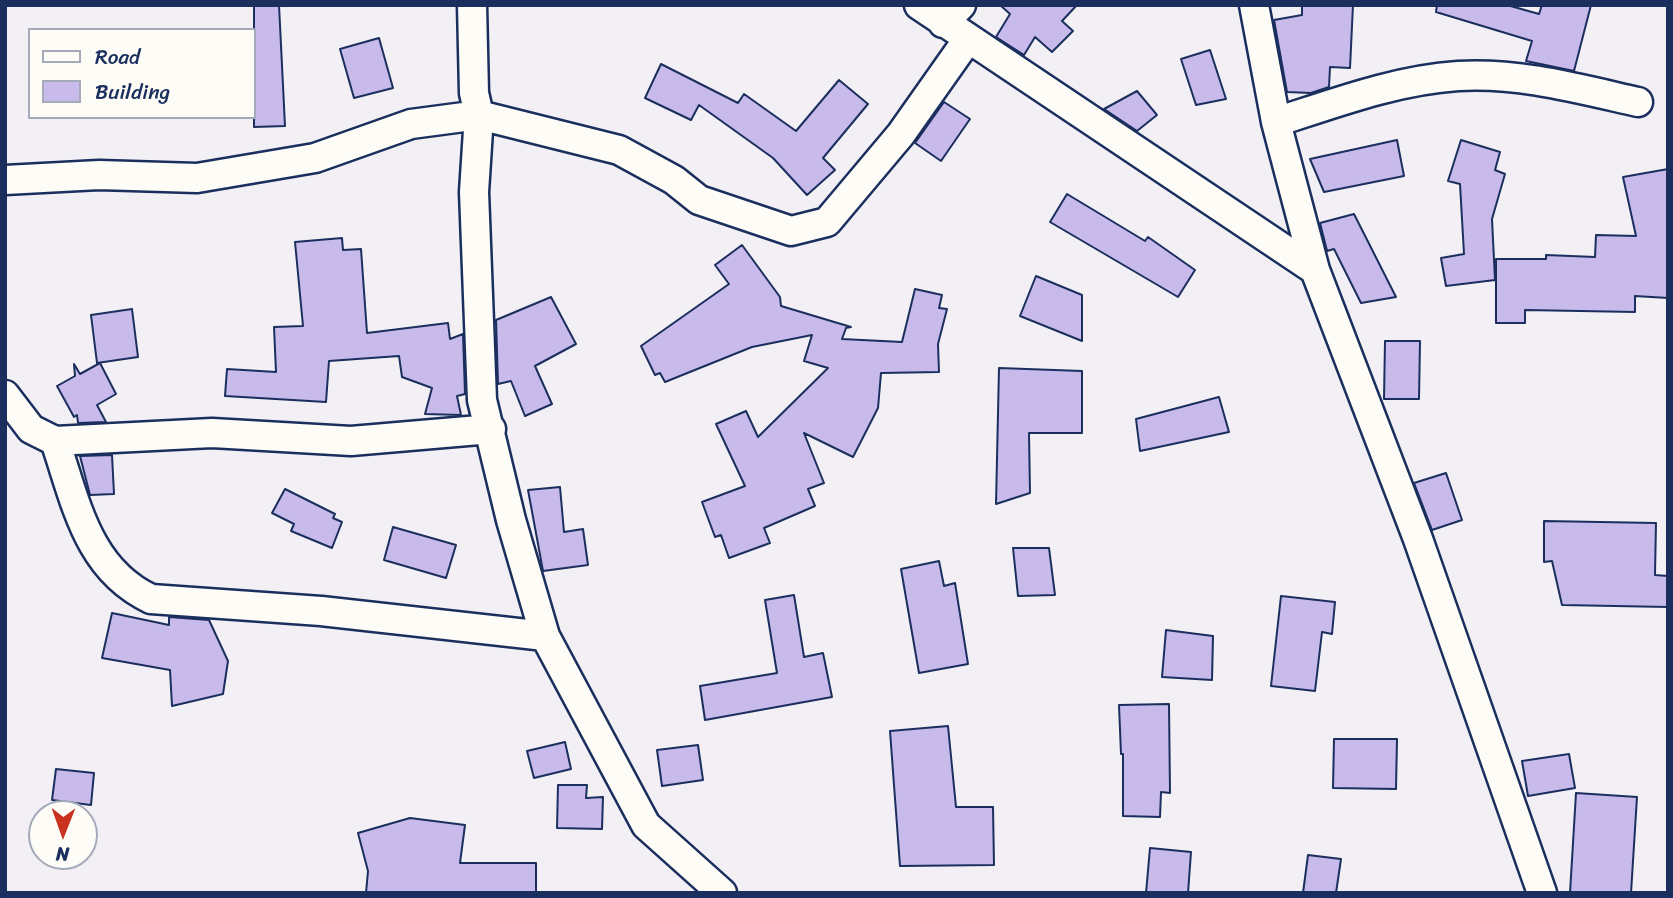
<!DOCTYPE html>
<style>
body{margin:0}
#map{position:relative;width:1673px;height:898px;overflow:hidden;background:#f2eff5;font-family:Sriracha,sans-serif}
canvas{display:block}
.frame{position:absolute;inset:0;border:7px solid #1b2f5e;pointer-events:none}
.legend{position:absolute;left:28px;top:28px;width:228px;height:91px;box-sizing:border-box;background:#fdfcf7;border:2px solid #a3aaba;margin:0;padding:9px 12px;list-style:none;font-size:21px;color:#1b2f5e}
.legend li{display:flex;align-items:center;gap:14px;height:35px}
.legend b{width:35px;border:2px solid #a3aaba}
.north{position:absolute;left:28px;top:800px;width:70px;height:70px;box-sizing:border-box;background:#fdfcf7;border:2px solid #a3aaba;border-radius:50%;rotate:181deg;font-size:19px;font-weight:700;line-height:28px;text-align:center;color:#1b2f5e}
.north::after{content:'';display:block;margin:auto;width:24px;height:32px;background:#c8321e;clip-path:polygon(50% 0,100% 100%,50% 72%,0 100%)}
</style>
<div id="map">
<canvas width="1673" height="898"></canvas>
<div class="frame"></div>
<ul class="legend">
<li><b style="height:9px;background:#fdfcf7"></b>Road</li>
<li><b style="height:19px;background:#c8baeb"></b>Building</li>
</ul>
<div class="north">N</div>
</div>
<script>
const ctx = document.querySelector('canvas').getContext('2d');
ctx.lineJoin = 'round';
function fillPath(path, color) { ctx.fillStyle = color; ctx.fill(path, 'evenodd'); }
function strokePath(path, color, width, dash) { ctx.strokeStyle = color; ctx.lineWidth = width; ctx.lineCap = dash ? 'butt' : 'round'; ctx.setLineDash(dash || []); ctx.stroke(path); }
const building = new Path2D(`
 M254 5H279L285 126 254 127Z
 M1000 5H1077L1062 21 1073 31 1052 52 1035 37 1024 55 996 37 1010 14Z
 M1302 5H1353L1350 68 1330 67 1329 87 1311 93 1287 92 1274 20 1302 15Z
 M1437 5H1507L1539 14 1542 5H1591L1574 71 1526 61 1532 41 1436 12Z
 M379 38 393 88 354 98 340 49Z
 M1210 50 1226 99 1196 105 1181 59Z
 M661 64 738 103 744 94 796 131 839 80 868 104 823 158 835 170 807 195 773 158 699 105 691 120 645 98Z
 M1137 91 1157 115 1137 131 1104 109Z
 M944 102 970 119 941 161 915 143Z
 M1397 140 1404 176 1324 192 1310 159Z
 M1461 140 1500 152 1495 170 1505 174 1492 219 1495 280 1446 286 1441 258 1464 254 1460 184 1448 181Z
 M1668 169V298L1635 296V312L1525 310V323H1496V259H1546V255L1595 257 1596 235 1636 236 1623 177Z
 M1067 194 1145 241 1148 237 1195 270 1178 297 1050 222Z
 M1354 214 1396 297 1361 303 1334 249 1327 251 1320 223Z
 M342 238 343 250 361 249 367 333 448 323 450 339 463 334 465 394 457 396 461 415 425 414 432 388 402 377 399 356 329 361 326 402 225 396 227 369 276 372 274 327 303 326 295 242Z
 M742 245 780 297 781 306 851 327 846 328 842 339 902 342 915 289 942 295 939 308 947 309 938 344 939 372 881 373 878 408 853 457 804 433 824 483 808 489 815 506 764 528 770 543 729 558 721 535 715 537 702 502 745 486 716 424 746 411 758 437 828 368 804 361 812 335 752 347 665 382 660 373 655 375 641 346 729 284 715 265Z
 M1036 276 1082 295V341L1020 316Z
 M551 297 576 344 535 366 552 404 525 416 511 381 498 384 496 320Z
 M132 309 138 357 97 363 91 315Z
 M1385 341H1420L1419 399H1384Z
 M100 363 116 394 97 405 106 422 78 423 77 415 74 417 57 386 75 376 74 364 80 374Z
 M999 368 1082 371V433H1029L1030 493 996 504Z
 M1219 397 1229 432 1140 451 1136 419Z
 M112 455 114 494 90 495 80 456Z
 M1446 473 1462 520 1432 530 1414 483Z
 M560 487 564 532 583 529 588 565 543 571 528 490Z
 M285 489 335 514 333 518 342 522 332 548 291 531 294 524 272 513Z
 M1544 521 1656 523 1655 575 1668 576V607L1562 605 1552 561 1544 562Z
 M393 527 456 545 446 578 384 560Z
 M1013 548H1049L1055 595 1018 596Z
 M939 561 944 586 955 583 968 664 919 673 901 569Z
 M794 595 804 657 823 653 832 697 705 720 700 686 777 673 765 600Z
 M1281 596 1335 602 1332 634 1322 632 1315 691 1271 686Z
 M112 613 169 625V617L209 620 228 661 223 694 172 706 170 670 102 658Z
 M1166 630 1213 636 1212 680 1162 677Z
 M1169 704 1170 793 1161 792 1160 817 1123 816V754H1121L1119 705Z
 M948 726 956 807H993L994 865 900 866 890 731Z
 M1334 739H1397L1396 789 1333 788Z
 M565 742 571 769 534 778 527 751Z
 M698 745 703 780 662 786 657 750Z
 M1569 754 1575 788 1528 796 1522 761Z
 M56 769 94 773 91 805 52 800Z
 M558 785H587L586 798 603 797 602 829 557 828Z
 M1576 793 1637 797 1631 893H1570Z
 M410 818 465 825 460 863H536V893H366L368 871 358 833Z
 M1150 848 1191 852 1188 893H1146Z
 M1308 855 1341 859 1336 893H1303Z`);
const street = new Path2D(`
 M472 5 474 93 479 115 474 192 482 400 511 520 545 636 646 825 722 893
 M919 5 1315 270
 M1254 5 1276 122 1315 270 1418 539 1542 893
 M943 23 961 5
 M1276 122C1335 103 1396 80 1458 76 1518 72 1580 89 1638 102
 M5 180 99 175 197 178 315 158 411 124 479 115 619 150 674 180 699 200 791 231 827 222 901 134 968 39
 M5 395 31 429 55 441 212 433 351 441 491 429
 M55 441C76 502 87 569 151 599L321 611 545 636`);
fillPath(building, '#c8baeb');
strokePath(building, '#1b2f5e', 2);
strokePath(street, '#1b2f5e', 33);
strokePath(street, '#fdfcf7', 28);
</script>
